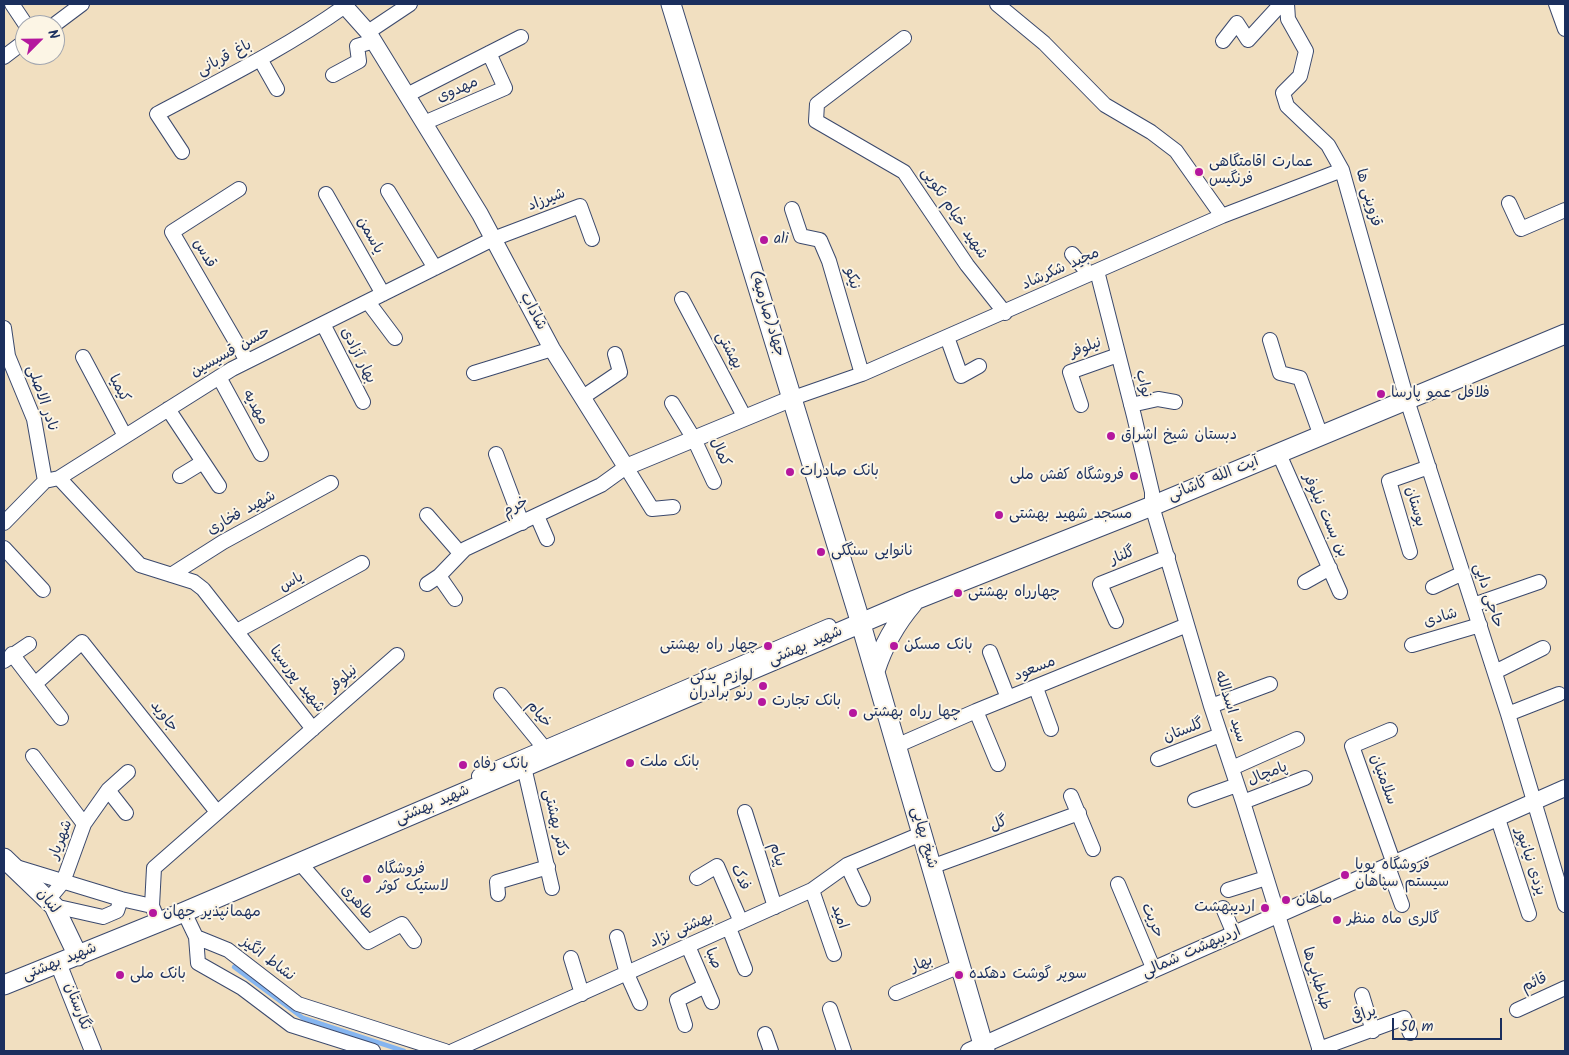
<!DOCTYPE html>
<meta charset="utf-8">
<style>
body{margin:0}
#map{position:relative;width:1569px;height:1055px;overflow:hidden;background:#f1dfc0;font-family:Kalam,sans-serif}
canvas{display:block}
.frame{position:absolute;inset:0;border:5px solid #1b2f5e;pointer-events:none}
.north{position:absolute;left:15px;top:15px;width:50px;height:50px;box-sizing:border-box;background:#fcf5e5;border:1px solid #a2a6af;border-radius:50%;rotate:67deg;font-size:14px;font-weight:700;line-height:20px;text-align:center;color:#1b2f5e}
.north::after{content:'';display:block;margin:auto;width:18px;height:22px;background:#b5179e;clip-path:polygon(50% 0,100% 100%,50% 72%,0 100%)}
.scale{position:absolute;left:1392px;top:1018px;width:110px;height:22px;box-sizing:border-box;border:2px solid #1b2f5e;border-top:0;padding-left:6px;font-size:15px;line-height:18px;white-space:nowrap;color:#1b2f5e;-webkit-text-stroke:4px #fcf5e5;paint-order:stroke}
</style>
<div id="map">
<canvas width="1569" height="1055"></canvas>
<div class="frame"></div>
<div class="north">N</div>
<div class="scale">50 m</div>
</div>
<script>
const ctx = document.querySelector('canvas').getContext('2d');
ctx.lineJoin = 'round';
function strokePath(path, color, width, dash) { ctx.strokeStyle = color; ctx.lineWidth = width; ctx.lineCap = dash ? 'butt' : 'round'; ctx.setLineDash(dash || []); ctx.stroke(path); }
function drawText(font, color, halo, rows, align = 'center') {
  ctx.font = font + ' Kalam,"Playpen Sans Arabic",sans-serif'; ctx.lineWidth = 4; ctx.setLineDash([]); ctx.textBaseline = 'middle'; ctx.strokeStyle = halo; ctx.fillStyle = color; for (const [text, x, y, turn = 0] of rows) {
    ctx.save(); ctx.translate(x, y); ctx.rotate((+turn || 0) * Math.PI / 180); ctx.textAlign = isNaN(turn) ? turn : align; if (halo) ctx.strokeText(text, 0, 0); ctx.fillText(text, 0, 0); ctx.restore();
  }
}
const stream = new Path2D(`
 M234 967 303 1018 404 1051`);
const minor = new Path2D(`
 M12 4 26 25
 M997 4 1044 43 1105 105 1151 132 1176 151 1222 216
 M1287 4 1288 19 1306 51 1300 76 1283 93 1287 106 1328 145 1342 170 1407 400 1508 714 1565 905
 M1556 4 1565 29
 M54 25 82 4
 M368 32 410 4
 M904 38 817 104 816 121 904 172 967 265 1005 313
 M1223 41 1237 23 1248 40 1281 4
 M4 57 25 41
 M260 59 277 89
 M333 75 359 61 357 46 374 41
 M407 95 521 37
 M424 123 505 88 489 53
 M182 152 157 114C221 80 286 48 345 6
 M239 189 172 232 247 361
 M388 191 435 268
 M326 194 383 294
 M1509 203 1521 229 1565 210
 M792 209 801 236 820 240 829 261 862 374
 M1072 254 1089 274
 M1097 271 1134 416 1152 492V506L1211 706 1243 802 1320 1051
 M682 299 745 418
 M368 302 395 338
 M323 324 363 402
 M4 328 8 356 34 419 45 481
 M947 337 961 376 979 366
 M1270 340 1280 373 1300 378 1321 436
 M83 357 125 436
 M474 373 552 349
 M219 377 261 454
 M583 397 620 372 615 354
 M793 398 862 374 1222 216 1342 170
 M672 403 694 439 714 482
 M1081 405 1070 372 1118 355
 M1131 405 1158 399 1175 402
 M168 409 219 486
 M496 454 522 523
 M1279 454 1340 592
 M180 476 203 462
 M59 478 140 565 194 582 203 589 313 729
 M427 515 460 553
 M537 516 547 539
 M4 523 45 481 59 478 232 369 493 239 580 206 592 239
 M4 548 43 590
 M1410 552 1389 481 1429 467
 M171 575 223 542 331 483
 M439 576 455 599
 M1305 582 1330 568
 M427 584 439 576 465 549 601 485 626 467 652 509 673 507
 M1433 587 1463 573
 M1473 605 1539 582
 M1116 621 1100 584 1168 557
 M237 631 362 563
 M1412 645 1480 625
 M990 652 1008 698
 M12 654 61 718
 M4 661 29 644
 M1495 672 1543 648
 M35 684 82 642 217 812
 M1036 688 1051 729
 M501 695 550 755
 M1211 706 1270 684
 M976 711 998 764
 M1508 714 1559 694
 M1390 730 1352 746 1394 864
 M896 746 976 711 1187 625
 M33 756 84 824
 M1158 759 1220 735
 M524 767 552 888
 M1232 768 1297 739
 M479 776 829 626
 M108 790 126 813
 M1071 796 1093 849
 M1195 800 1237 785
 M1243 802 1305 778
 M745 812 775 907
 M1498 819 1529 914
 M300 863 368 942 402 924 414 941
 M847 865 863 899
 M16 867 121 899 152 906
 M931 867 1079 813
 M1388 867 1402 905
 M697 878 717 866 741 922
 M1118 884 1154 970
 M812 890 834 954
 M1228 890 1266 878
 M498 894 497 882 548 867
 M48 900 63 882 84 824 108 790 128 772
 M54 906 103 917 117 911 121 899
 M1223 908 1234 934
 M184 912 196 937 198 963 242 988 291 1025 373 1051
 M159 922 152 906 154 868 397 655
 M729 928 745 969
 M196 937 228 950 298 1004 445 1051
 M617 937 627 974 640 1003
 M688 946 712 1002
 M571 958 582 994
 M896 993 960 966
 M1362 995 1373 1031
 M830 1009 844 1051
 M1517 1010 1565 988
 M685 1025 677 1000 705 986
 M765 1034 771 1051
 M1319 1049 1404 1018 1410 1033
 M453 1051 812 890 847 865 921 834`);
const tertiary = new Path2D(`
 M343 4 368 32 480 214 552 349 626 467 793 398
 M58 963 93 1051
 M969 1051 1565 788`);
const secondary = new Path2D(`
 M671 4 858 614 985 1051
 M875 671C883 646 896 623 913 603
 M4 858 54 906 78 956
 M4 985 184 912 915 600 1152 506 1565 334`);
const markers = [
 [1199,172,5,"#b5179e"],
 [764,240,5,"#b5179e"],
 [1381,394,5,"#b5179e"],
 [1111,436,5,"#b5179e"],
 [790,472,5,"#b5179e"],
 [1134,476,5,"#b5179e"],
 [999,515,5,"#b5179e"],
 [821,552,5,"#b5179e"],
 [958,593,5,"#b5179e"],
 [768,646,5,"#b5179e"],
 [894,646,5,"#b5179e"],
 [763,686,5,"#b5179e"],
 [762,702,5,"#b5179e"],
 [853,713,5,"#b5179e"],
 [630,763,5,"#b5179e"],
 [463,765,5,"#b5179e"],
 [1345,875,5,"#b5179e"],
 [367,879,5,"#b5179e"],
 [1286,900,5,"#b5179e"],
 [1265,908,5,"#b5179e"],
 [153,913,5,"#b5179e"],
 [1337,920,5,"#b5179e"],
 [120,975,5,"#b5179e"],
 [959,975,5,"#b5179e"]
];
const streetNames = [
 ["باغ قربانی",225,59,-28],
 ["مهدوی",458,91,-23],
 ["قزوینی ها",1367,198,74],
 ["شیرزاد",547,201,-21],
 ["شهید خیام نکویی",953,214,56],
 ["یاسمن",369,236,61],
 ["قدس",203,254,60],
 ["مجید شکرشاد",1061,270,-24],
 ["نیکو",851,279,74],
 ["شاداب",532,312,62],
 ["جهاد(صارمیه)",766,314,73],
 ["نیلوفر",1086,349,-21],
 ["بهشتی",728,351,62],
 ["حسن قسیسین",231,353,-29],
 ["بهار آزادی",357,356,63],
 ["نواب",1142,384,76],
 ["کیمیا",118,389,62],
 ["نادر الاصلی",41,399,71],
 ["مهدیه",254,408,61],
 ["کمال",719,453,65],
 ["آیت الله کاشانی",1214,480,-22],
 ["بوستان",1414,507,74],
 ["خرم",516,508,-27],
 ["شهید فخاری",242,514,-29],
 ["بن بست نیلوفر",1324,516,66],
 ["گلنار",1123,557,-22],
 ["یاس",292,583,-29],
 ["حاجی دایی",1487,596,72],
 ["شادی",1441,619,-17],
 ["شهید بهشتی",806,647,-23],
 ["مسعود",1035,670,-22],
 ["شهید پورسینا",296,680,52],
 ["نیلوفر",344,680,-41],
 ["سید اسدالله",1229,707,72],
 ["خیام",538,715,50],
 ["جاوید",163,717,52],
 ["گلستان",1184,732,-21],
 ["پامچال",1268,775,-21],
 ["سلامتیان",1382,780,70],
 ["شهید بهشتی",433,806,-23],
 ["دکتر بهشتی",554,823,77],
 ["گل",999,825,-20],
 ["شیخ بهایی",923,838,74],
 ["شهریار",62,840,-69],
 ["پیام",776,855,73],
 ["یزدی نیانپور",1529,862,72],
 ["فدک",739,878,64],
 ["لنبان",47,902,52],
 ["طاهری",356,903,49],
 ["امید",838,917,71],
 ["حریت",1151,921,67],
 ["بهشتی نژاد",682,931,-24],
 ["اردیبهشت شمالی",1192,953,-24],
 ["صبا",712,959,67],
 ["نشاط انگیز",267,960,37],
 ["شهید بهشتی",60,963,-22],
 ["بهار",922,965,-23],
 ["طباطبایی‌ها",1315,979,73],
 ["قائم",1535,984,-24],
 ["نگارستان",76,1007,69],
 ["یراقی",1364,1016,-20]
];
const poiNames = [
 ["عمارت اقامتگاهی",1209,163],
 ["فرنگیس",1209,180],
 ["ali",774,240],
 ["فلافل عمو پارسا",1391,394],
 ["دبستان شیخ اشراق",1121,436],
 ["بانک صادرات",800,472],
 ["فروشگاه کفش ملی",1124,476,"right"],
 ["مسجد شهید بهشتی",1009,515],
 ["نانوایی سنگکی",831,552],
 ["چهارراه بهشتی",968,593],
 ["چهار راه بهشتی",758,646,"right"],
 ["بانک مسکن",904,646],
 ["لوازم یدکی",753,677,"right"],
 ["رنو برادران",753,694,"right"],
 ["بانک تجارت",772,702],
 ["چها رراه بهشتی",863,713],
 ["بانک ملت",640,763],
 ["بانک رفاه",473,765],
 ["فروشگاه پویا",1355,866],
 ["سیستم سپاهان",1355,883],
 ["فروشگاه",377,870],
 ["لاستیک کوثر",377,887],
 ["ماهان",1296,900],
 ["اردیبهشت",1255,908,"right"],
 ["مهمانپذیر جهان",163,913],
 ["گالری ماه منظر",1347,920],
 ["بانک ملی",130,975],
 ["سوپر گوشت دهکده",969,975]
];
strokePath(stream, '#85b5f0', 4.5);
strokePath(minor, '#3b496d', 16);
strokePath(tertiary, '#3b496d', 18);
strokePath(secondary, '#3b496d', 21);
strokePath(minor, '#fff', 14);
strokePath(tertiary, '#fff', 16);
strokePath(secondary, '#fff', 19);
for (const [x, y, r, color] of markers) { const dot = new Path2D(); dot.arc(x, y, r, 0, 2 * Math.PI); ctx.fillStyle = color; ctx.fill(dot); strokePath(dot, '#fcf5e5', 2); }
drawText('15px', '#1b2f5e', '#fcf5e5', streetNames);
drawText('15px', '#1b2f5e', '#fcf5e5', poiNames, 'left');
</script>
